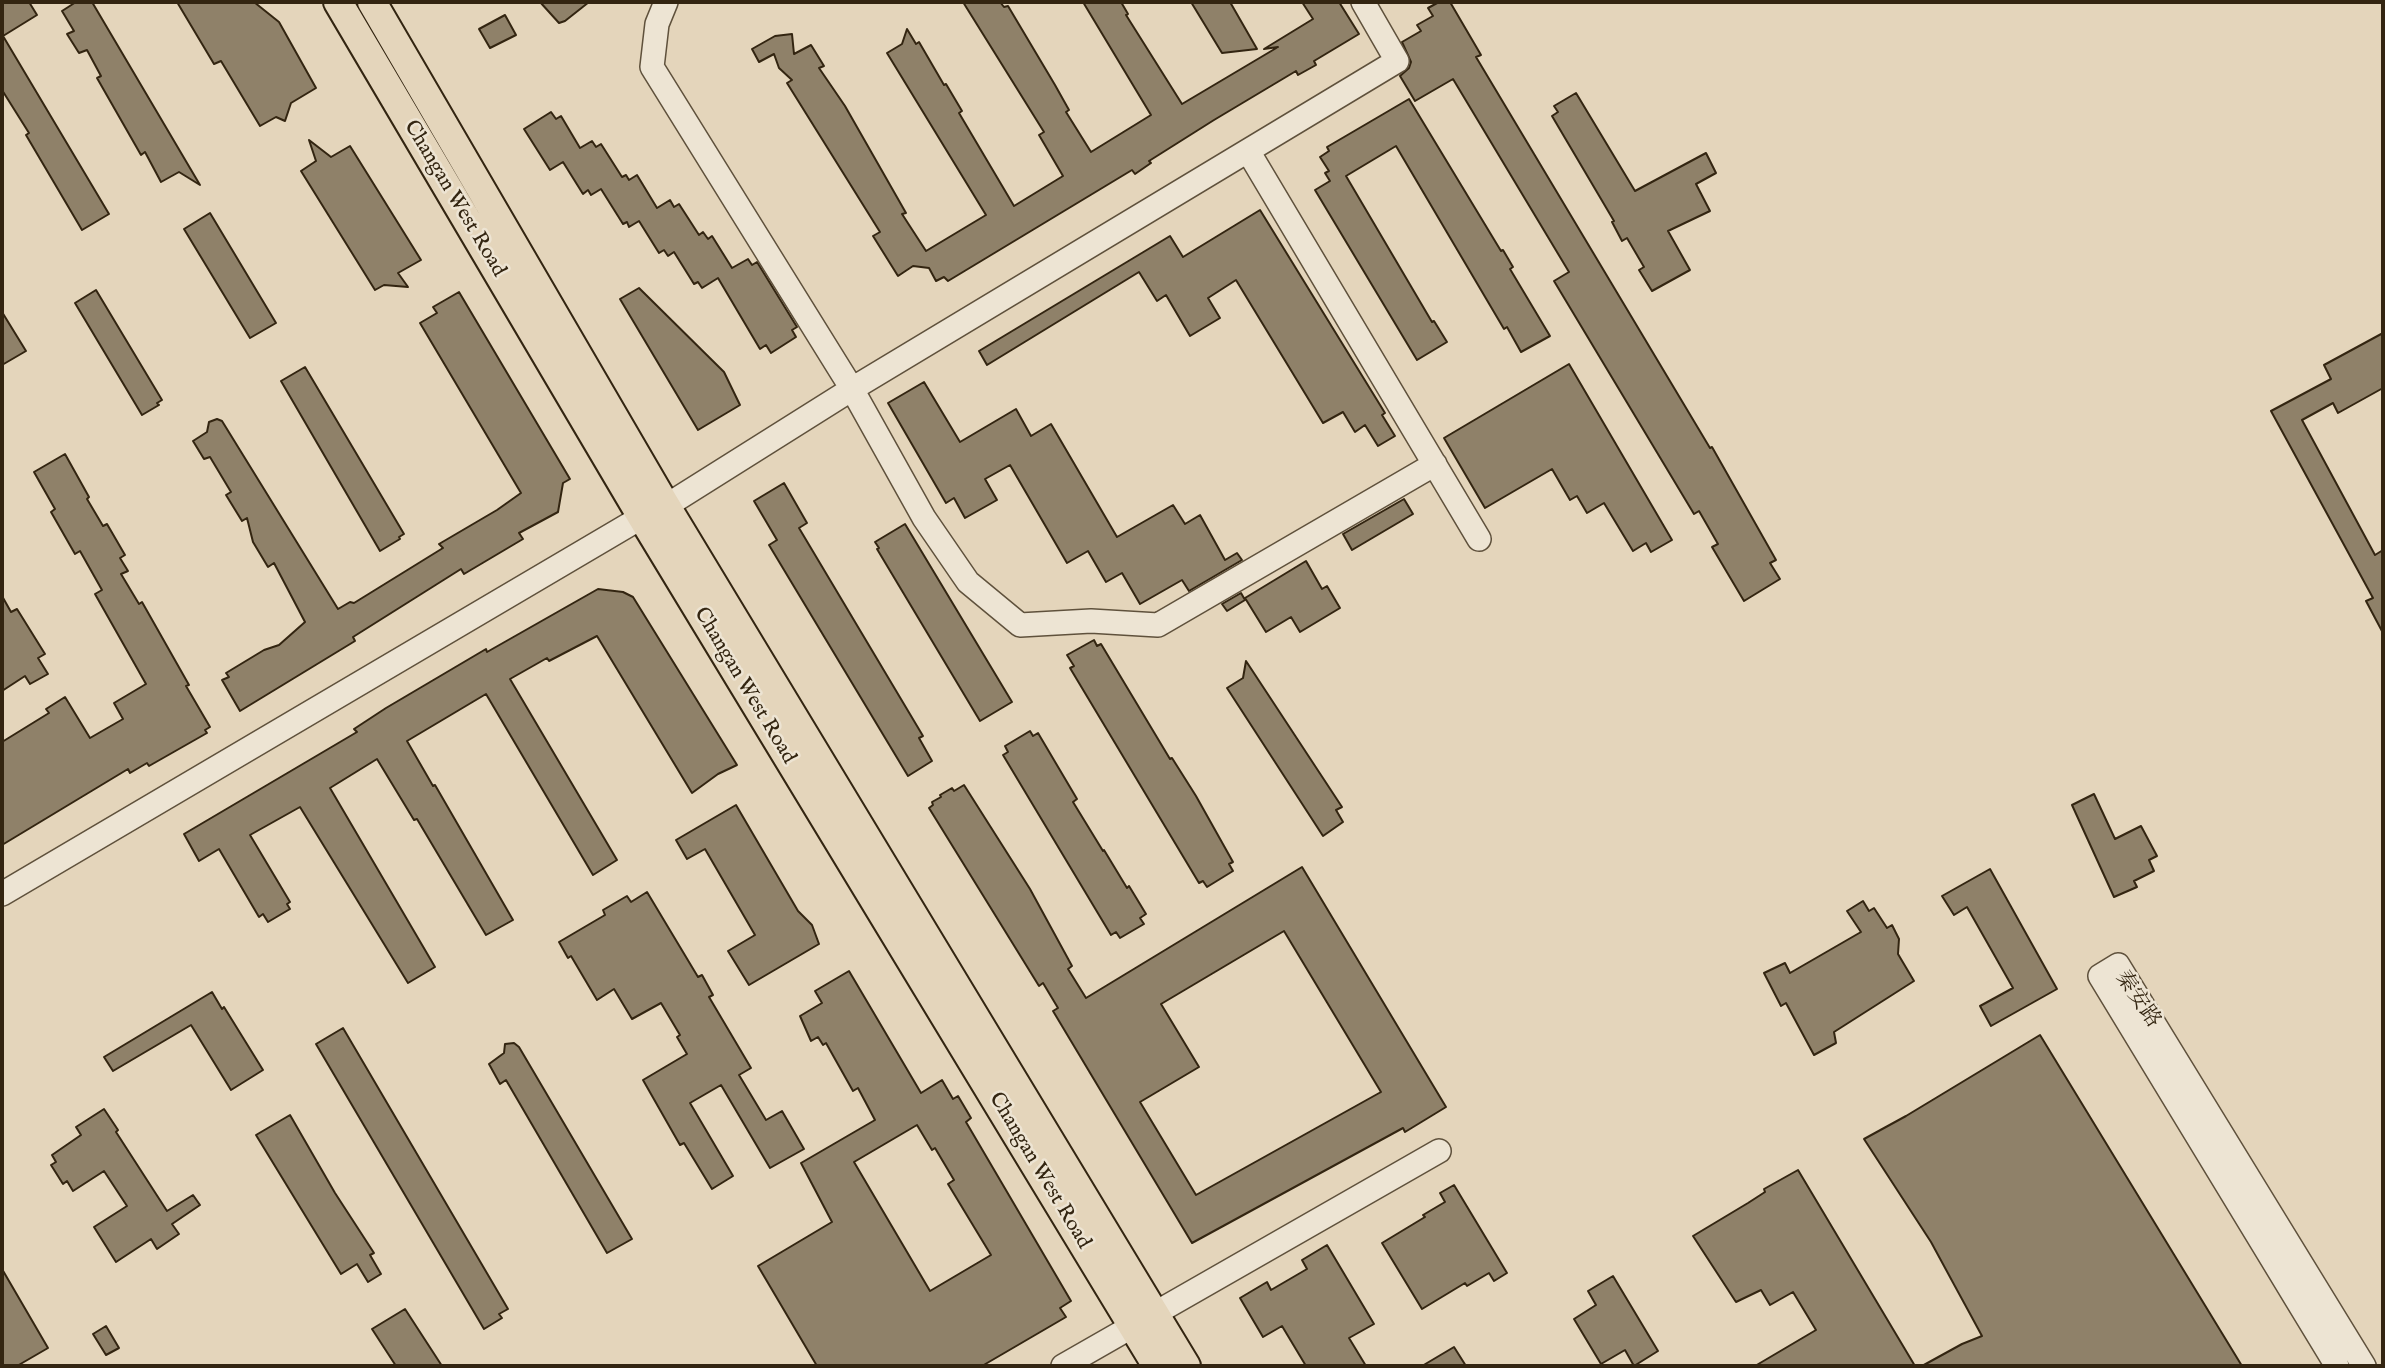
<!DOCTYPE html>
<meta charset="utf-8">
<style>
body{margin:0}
#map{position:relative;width:2385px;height:1368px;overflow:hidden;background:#e4d5bb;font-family:"IM FELL English",serif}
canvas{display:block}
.frame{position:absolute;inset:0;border:4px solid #332511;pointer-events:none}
</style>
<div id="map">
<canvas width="2385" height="1368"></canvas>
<div class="frame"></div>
</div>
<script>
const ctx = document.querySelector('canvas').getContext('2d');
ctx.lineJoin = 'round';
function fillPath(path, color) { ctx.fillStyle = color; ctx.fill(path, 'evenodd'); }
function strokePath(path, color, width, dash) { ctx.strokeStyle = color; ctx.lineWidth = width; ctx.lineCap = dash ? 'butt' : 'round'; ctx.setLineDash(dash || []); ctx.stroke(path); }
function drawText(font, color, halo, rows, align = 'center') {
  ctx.font = font + ' "IM FELL English","Noto Serif SC",serif'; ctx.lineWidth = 5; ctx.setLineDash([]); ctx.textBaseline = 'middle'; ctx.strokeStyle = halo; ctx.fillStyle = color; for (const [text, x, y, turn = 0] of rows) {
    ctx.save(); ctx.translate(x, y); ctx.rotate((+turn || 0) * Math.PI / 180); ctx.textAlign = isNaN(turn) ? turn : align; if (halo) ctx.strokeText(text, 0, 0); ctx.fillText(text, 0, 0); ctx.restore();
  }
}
const building = new Path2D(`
 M2 2H29L37 15 3 36 109 214 82 230 26 135 29 133 2 90Z
 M76 2H92L200 185 179 172 161 182 145 152 141 155 97 78 101 76 87 50 79 53 67 34 74 31 62 11Z
 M177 2H254L279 22 316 88 291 103 285 121 276 117 260 126 221 61 214 64Z
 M540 2H589L565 21 559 23Z
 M963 2H1000L1004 7 1008 6 1055 85 1069 110 1066 112 1091 152 1151 115 1083 2H1121L1128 14 1126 15 1182 104 1278 47 1264 49 1313 19 1302 2H1339L1359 34 1314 61 1316 65 1298 75 1296 71 1214 120 1149 161 1151 163 1135 174 1132 170 948 281 944 277 936 281 929 268 913 266 898 276 873 236 880 232 787 83 792 80 779 68 774 54 759 62 752 49 775 36 792 34 794 54 811 45 824 66 819 68 845 106 906 213 902 214 926 251 986 215 887 53 902 44 907 29 916 44 919 42 944 85 946 84 962 111 959 113 1014 206 1063 176 1039 135 1044 132Z
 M1191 2H1230L1257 49 1222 53Z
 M1439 2H1450L1481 55 1476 57 1710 448 1712 447 1776 560 1770 563 1780 579 1744 601 1712 547 1718 544 1699 511 1694 514 1554 281 1569 272 1453 79 1415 101 1400 76 1409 68 1411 62 1402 42 1421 31 1417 25 1433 16 1428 8Z
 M505 15 516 35 490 48 479 29Z
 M1576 93 1635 191 1706 153 1716 173 1696 184 1710 211 1668 231 1690 270 1652 291 1639 270 1644 267 1627 238 1622 241 1612 222 1614 221 1552 116 1558 112 1554 106Z
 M1409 99 1501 251 1503 250 1513 267 1510 269 1550 336 1521 352 1507 327 1504 329 1396 146 1346 176 1432 322 1434 321 1447 342 1417 360 1315 190 1330 181 1325 173 1329 171 1320 157 1329 151 1327 147Z
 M551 112 556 119 561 116 580 148 592 141 596 147 601 144 622 177 626 175 629 180 637 175 657 208 670 200 674 207 679 204 699 235 703 232 708 239 712 236 732 268 748 259 752 265 757 262 797 327 792 330 796 337 771 353 766 345 760 349 718 278 702 288 698 282 694 284 674 252 668 256 664 250 659 253 639 221 629 227 627 222 623 224 601 189 591 195 588 190 583 194 563 162 550 170 524 129Z
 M309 140 331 157 350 146 421 260 398 273 408 287 384 285 375 290 301 171 316 161Z
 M1260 210 1385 413 1382 415 1395 436 1378 446 1365 425 1355 432 1343 412 1323 423 1236 280 1208 298 1220 318 1190 336 1166 295 1157 301 1139 272 987 365 979 351 1170 236 1183 257Z
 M210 213 276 323 250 338 184 229Z
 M639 288 724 372 740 405 698 430 620 299Z
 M96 290 162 400 157 403 159 405 142 415 75 303Z
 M459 292 570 479 563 483 558 512 519 533 523 539 464 574 461 569 353 637 355 641 240 711 222 680 229 677 226 673 264 650 279 645 305 622 274 563 268 567 253 542 247 518 242 521 226 495 231 492 210 457 204 459 193 441 207 432 209 422 217 419 222 421 338 609 350 602 354 603 443 548 439 544 497 510 521 493 420 323 437 313 433 307Z
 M2 312 26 351 2 365Z
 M2383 333V388L2338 413 2333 403 2302 420 2375 555 2383 550V633L2366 601 2373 598 2271 411 2331 379 2324 365Z
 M1569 364 1672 540 1651 552 1646 543 1633 551 1604 503 1587 513 1577 496 1570 500 1552 469 1485 508 1444 438Z
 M305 367 404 534 399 537 400 539 380 551 281 381Z
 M924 382 960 442 1016 409 1031 436 1051 424 1117 537 1173 505 1185 524 1200 515 1225 560 1237 553 1242 560 1189 591 1182 580 1140 604 1122 573 1106 582 1088 551 1067 563 1010 465 985 479 997 500 965 518 954 498 946 503 888 403Z
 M65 454 89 497 87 499 103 526 107 524 125 555 120 558 128 571 121 574 139 604 142 602 189 685 186 686 210 727 205 730 207 733 149 766 147 763 130 773 128 769 2 845V742L49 713 46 709 65 697 90 738 123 719 114 703 146 684 95 594 102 590 80 551 75 554 51 512 55 509 34 472Z
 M784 483 807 523 799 528 923 736 919 738 932 761 908 776 769 545 777 540 754 501Z
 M1404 499 1413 514 1352 550 1343 534Z
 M905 524 1012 702 980 721 877 549 879 548 875 542Z
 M1306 561 1322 589 1327 586 1340 608 1300 632 1291 617 1266 632 1245 598Z
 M598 589 623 592 633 597 737 765 718 774 692 793 597 636 549 661 547 658 510 679 617 860 593 875 486 694 407 741 433 786 435 785 513 920 486 935 417 819 414 820 377 759 330 788 435 967 408 983 300 807 250 835 290 902 287 904 290 909 268 922 263 914 259 917 219 849 199 861 184 834 357 732 354 729 386 708 486 649 487 652Z
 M1241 593 1245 600 1227 611 1222 604Z
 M2 596 11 612 17 609 45 654 38 658 48 674 30 684 25 676 2 691Z
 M1094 640 1097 646 1101 644 1170 759 1172 758 1196 796 1233 862 1229 864 1233 871 1207 887 1203 881 1199 883 1070 668 1074 666 1067 655Z
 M1246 661 1342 807 1336 810 1343 822 1323 836 1227 688 1243 678Z
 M1030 731 1033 736 1038 733 1077 799 1073 802 1103 851 1104 850 1127 888 1129 886 1146 914 1140 918 1144 924 1120 938 1116 932 1111 935 1003 755 1008 752 1005 746Z
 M964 785 1030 889 1072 966 1068 969 1086 998 1302 867 1446 1107 1405 1132 1403 1128 1192 1243 1053 1011 1058 1008 1043 983 1039 986 929 808 933 805 932 802 941 797 940 795 952 788 954 791ZM1284 931 1381 1092 1196 1195 1140 1102 1199 1067 1161 1004Z
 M2094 794 2115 839 2141 826 2157 856 2149 860 2154 871 2134 881 2137 887 2114 897 2072 805Z
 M736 805 798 911 812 925 819 944 749 985 728 951 755 935 705 849 687 859 676 840Z
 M1990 869 2057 989 1991 1026 1980 1006 2013 988 1967 907 1954 915 1942 896Z
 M647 892 698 977 702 975 713 995 709 997 751 1068 739 1075 766 1120 782 1111 804 1149 770 1168 721 1085 690 1103 733 1176 712 1189 684 1143 680 1145 643 1080 687 1054 677 1037 680 1035 661 1003 632 1019 614 989 597 1000 571 956 568 958 559 942 605 915 603 910 627 896 631 902Z
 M1863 901 1869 911 1874 908 1887 928 1892 925 1899 939 1898 954 1914 981 1834 1032 1836 1043 1814 1055 1786 1003 1781 1006 1764 973 1785 963 1790 973 1861 932 1847 911Z
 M849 971 921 1093 942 1080 953 1099 958 1096 971 1118 966 1122 1071 1301 1060 1308 1066 1317 982 1366H817L758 1266 832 1222 801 1163 875 1120 858 1088 853 1091 826 1043 823 1045 818 1037 811 1041 800 1016 822 1003 815 991ZM917 1125 932 1150 935 1148 954 1180 948 1184 991 1255 930 1291 854 1162Z
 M212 992 222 1009 224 1007 263 1070 231 1090 191 1025 113 1071 104 1057Z
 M343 1028 508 1309 499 1314 502 1318 484 1329 316 1044Z
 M2040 1035 2242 1366H1922L1962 1344 1982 1336 1931 1242 1864 1139 1906 1116Z
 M514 1043 519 1047 632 1239 607 1253 506 1080 500 1084 489 1064 504 1053 505 1044Z
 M104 1109 118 1130 116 1132 167 1211 193 1195 200 1205 172 1224 179 1234 157 1249 151 1239 116 1262 94 1227 127 1206 104 1171 73 1191 67 1181 63 1184 51 1165 56 1162 52 1155 81 1135 76 1127Z
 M290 1115 335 1193 374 1253 370 1255 381 1274 368 1282 357 1264 341 1274 256 1135Z
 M1798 1170 1915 1366H1755L1816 1330 1793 1292 1770 1305 1761 1290 1736 1302 1693 1236 1748 1203 1765 1192 1764 1189Z
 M1454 1185 1507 1273 1494 1281 1489 1273 1467 1286 1465 1283 1422 1309 1382 1243 1425 1217 1423 1215 1445 1202 1440 1193Z
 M1327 1245 1374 1324 1349 1338 1366 1366H1306L1282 1326 1263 1337 1240 1298 1267 1282 1271 1290 1307 1269 1302 1260Z
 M2 1269 48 1348 17 1366H2Z
 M1613 1276 1658 1351 1634 1366 1625 1350 1601 1364 1574 1319 1596 1305 1588 1291Z
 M405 1309 442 1366H396L372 1329Z
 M106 1326 119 1348 106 1355 93 1334Z
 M1454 1347 1466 1366H1422Z`);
const minor = new Path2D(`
 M666 2 657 24 652 67 852 389 924 518 968 582 1020 625 1091 621 1158 625 1435 464
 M1248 151 1479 539
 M2 894 642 517 666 506 852 389 1397 61 1363 2
 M1063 1366 1439 1151
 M2337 1366 2100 976 2118 965 2364 1366`);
const major = new Path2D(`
 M338 2 642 517 1157 1366
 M372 2 664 503 1186 1366`);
const streetNames = [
 ["Changan West Road",454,199,59],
 ["Changan West Road",744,686,59],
 ["秦安路",2137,1000,56],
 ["Changan West Road",1039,1171,59]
];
fillPath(building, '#8f8169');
strokePath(building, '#332511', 2);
strokePath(minor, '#5f513c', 26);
strokePath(major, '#332511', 32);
strokePath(minor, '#ede4d3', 23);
strokePath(major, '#e4d5bb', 28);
drawText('21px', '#332511', '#ede4d3', streetNames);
</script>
